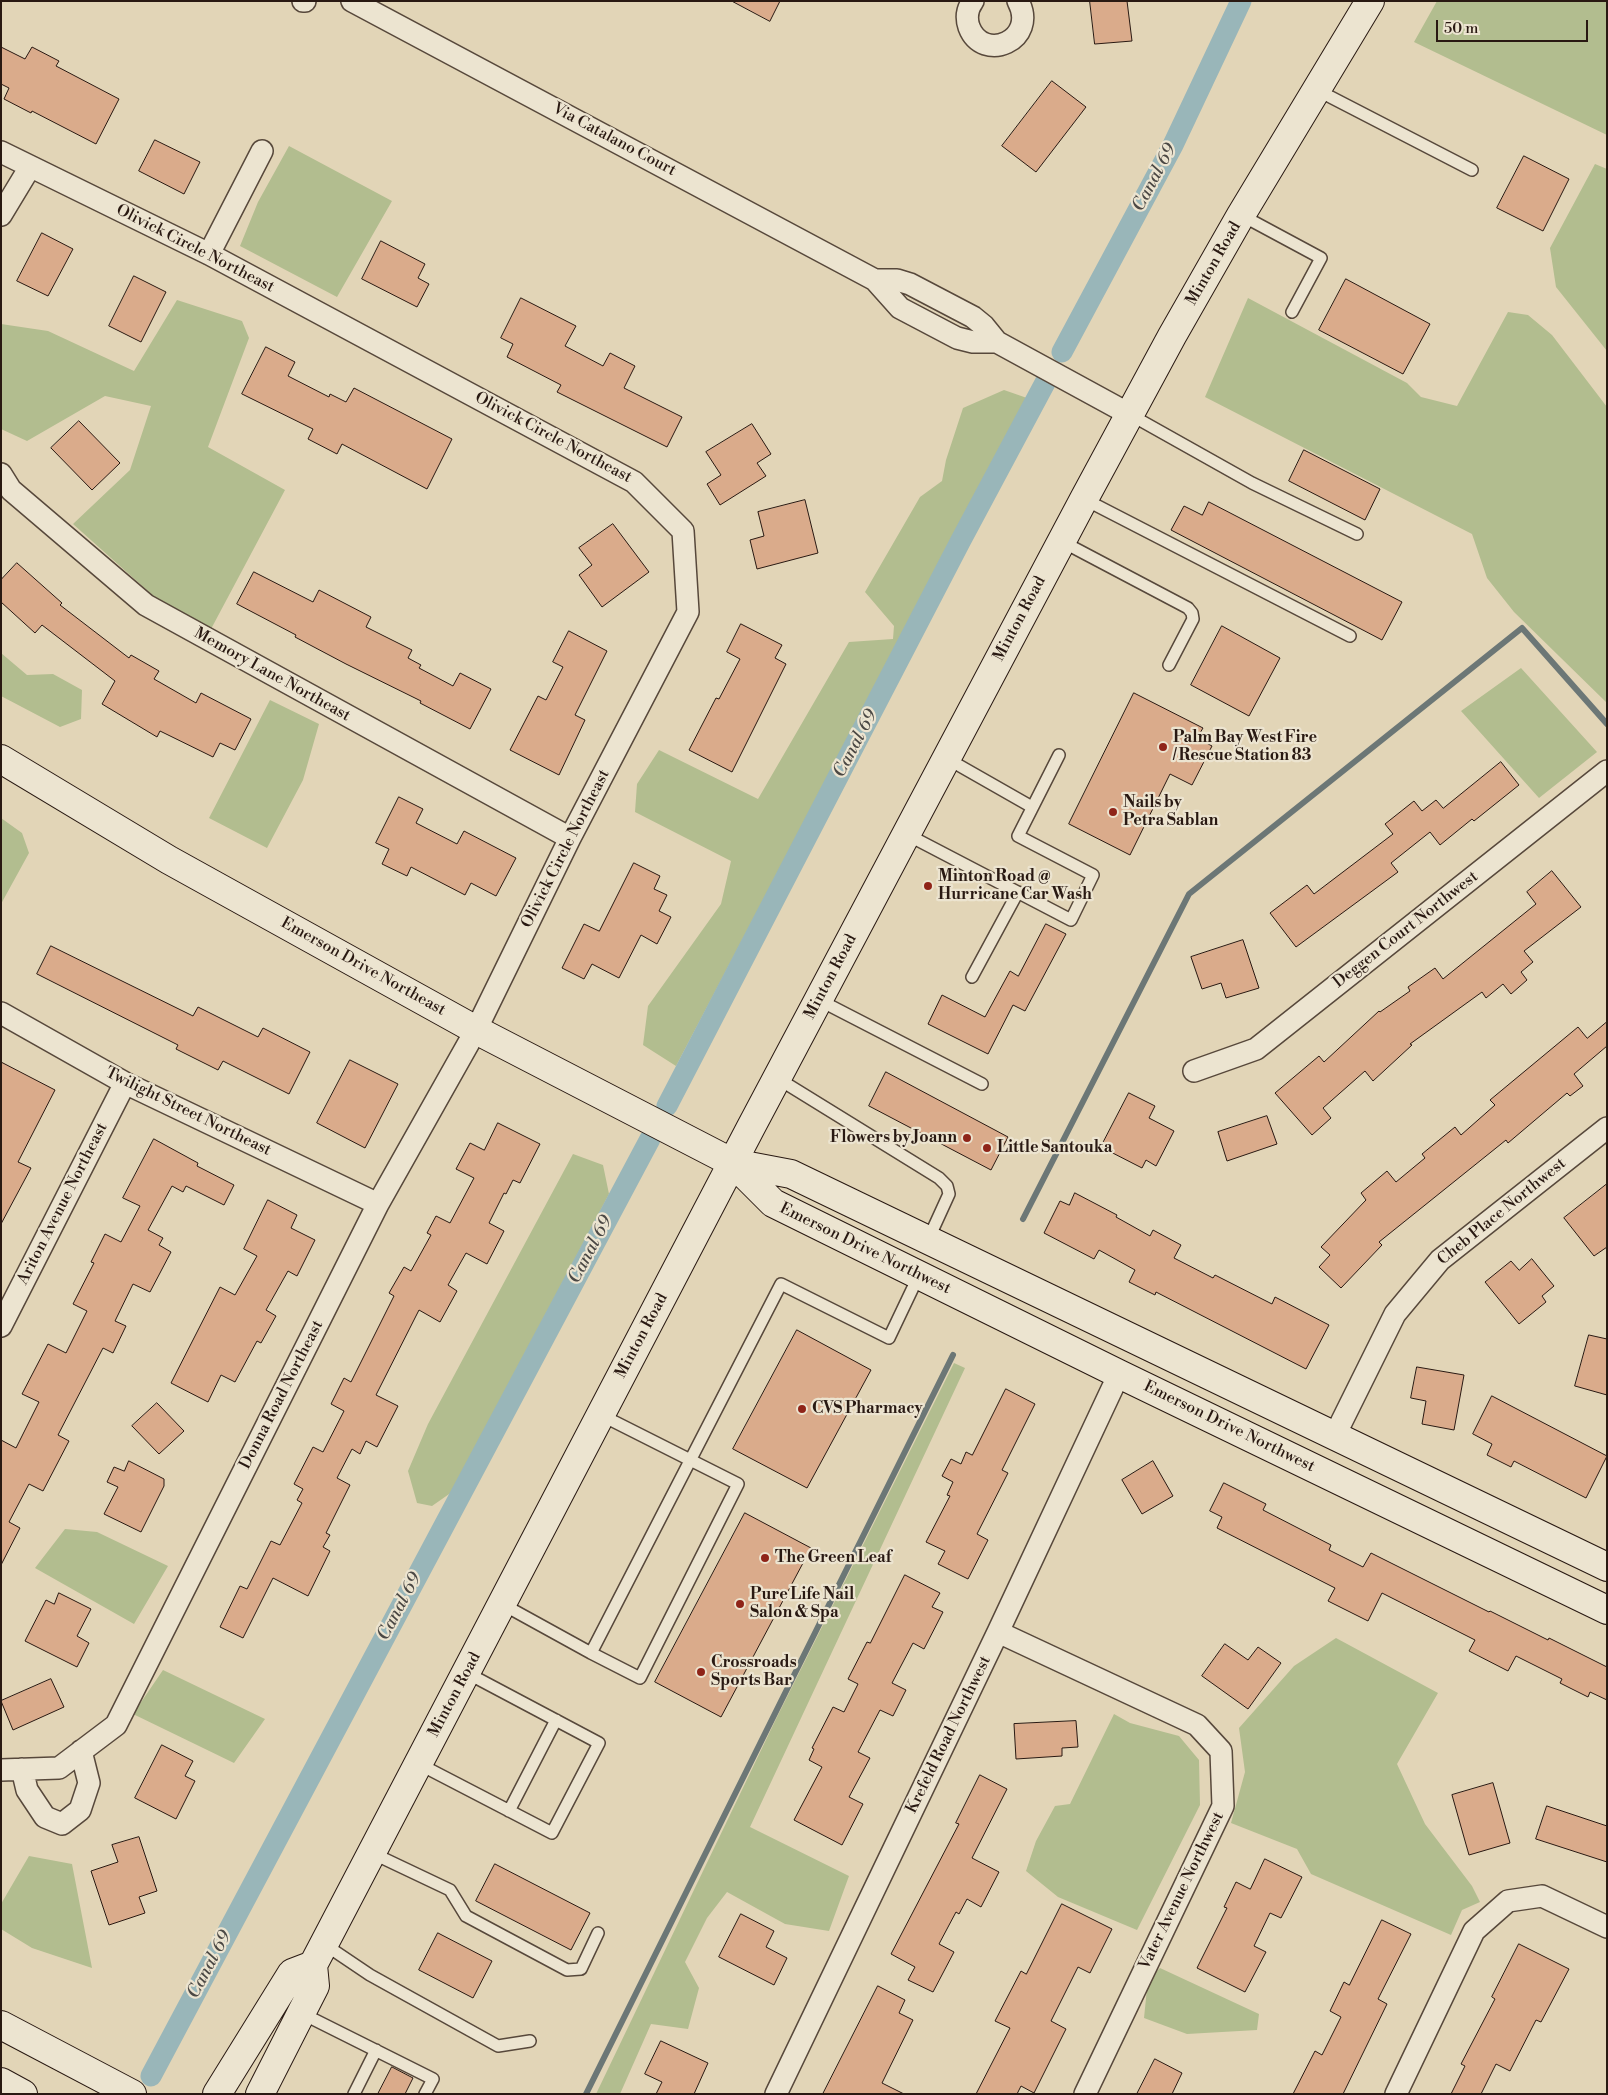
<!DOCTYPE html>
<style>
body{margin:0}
#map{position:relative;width:1608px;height:2095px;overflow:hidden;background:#e2d5b7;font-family:"Libre Bodoni",serif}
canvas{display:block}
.frame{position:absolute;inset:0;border:2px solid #291912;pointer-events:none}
.scale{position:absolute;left:1436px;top:20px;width:152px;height:22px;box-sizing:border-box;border:2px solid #291912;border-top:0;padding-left:6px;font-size:15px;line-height:18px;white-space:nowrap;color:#291912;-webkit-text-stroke:4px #ece4d0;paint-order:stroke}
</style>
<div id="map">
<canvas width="1608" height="2095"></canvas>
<div class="frame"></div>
<div class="scale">50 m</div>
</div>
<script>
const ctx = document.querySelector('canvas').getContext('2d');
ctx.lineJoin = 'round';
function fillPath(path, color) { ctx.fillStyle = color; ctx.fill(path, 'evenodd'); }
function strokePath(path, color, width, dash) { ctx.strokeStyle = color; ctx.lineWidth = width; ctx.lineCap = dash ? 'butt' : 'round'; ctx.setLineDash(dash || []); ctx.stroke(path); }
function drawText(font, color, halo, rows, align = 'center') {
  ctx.font = font + ' "Libre Bodoni",serif'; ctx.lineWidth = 4.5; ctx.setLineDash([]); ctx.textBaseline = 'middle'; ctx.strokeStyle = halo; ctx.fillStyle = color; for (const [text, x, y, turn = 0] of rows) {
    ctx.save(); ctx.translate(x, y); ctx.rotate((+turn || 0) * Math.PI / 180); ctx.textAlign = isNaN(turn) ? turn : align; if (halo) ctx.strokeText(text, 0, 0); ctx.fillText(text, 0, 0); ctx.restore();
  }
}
const green = new Path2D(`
 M1437 1H1607V135L1414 42Z
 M289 146 392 201 337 297 240 246 258 202Z
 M1595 164 1607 169V351L1556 287 1550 248Z
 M1248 298 1407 383 1421 397 1457 406 1508 312 1528 315 1552 335 1607 407V703L1514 612 1487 578 1472 534 1205 397Z
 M177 300 242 321 249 338 208 447 285 490 211 629 159 601 73 524 130 470 151 406 105 396 27 441 1 429V324L48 331 134 371Z
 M1004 390 1027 398 676 1066 643 1045 648 1006 721 904 731 861 635 812 637 784 659 750 758 799 849 642 893 639 894 626 865 592 920 497 942 481 946 460 963 408Z
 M1 653 27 675 53 674 82 690 81 719 60 727 1 696Z
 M1521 668 1597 752 1539 798 1461 711Z
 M270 700 319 724 303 780 267 848 209 818Z
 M1 818 22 833 29 853 1 904Z
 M573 1154 603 1165 609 1194 452 1492 432 1506 417 1503 408 1471 428 1424Z
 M954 1363 965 1368 750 1827 849 1876 829 1931 785 1924 727 1892 707 1918 685 1962 699 1988 688 2029 651 2024 620 2094H596L776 1719Z
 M65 1529 97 1532 168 1566 134 1624 35 1568Z
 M1336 1638 1438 1693 1397 1764 1425 1824 1472 1886 1480 1902 1462 1910 1451 1935 1311 1874 1297 1849 1231 1823 1245 1772 1239 1728 1294 1666Z
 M163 1670 265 1719 234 1763 133 1714Z
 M1114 1714 1130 1723 1179 1736 1199 1760 1200 1805 1137 1930 1058 1897 1026 1871 1036 1841 1055 1806 1070 1804Z
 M29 1856 72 1864 92 1968 32 1948 1 1929V1904Z
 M1160 1968 1259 2014 1257 2030 1187 2034 1144 2018 1148 1979Z`);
const stream = new Path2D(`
 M1023 1219 1189 894 1522 628 1607 724
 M586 2094 953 1355`);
const canal = new Path2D(`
 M1062 352 1173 145 1241 1
 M667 1106 960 542 1046 381
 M151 2076 650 1139`);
const building = new Path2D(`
 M732 1H780L770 21Z
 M1090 1H1127L1132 41 1095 44Z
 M1 47 25 59 32 47 59 61 56 66 119 99 96 144 32 111 31 113 4 99 9 88 1 84Z
 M1052 81 1086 107 1036 172 1002 146Z
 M155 140 200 162 184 194 139 171Z
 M1524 156 1569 179 1543 231 1497 208Z
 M42 233 73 249 48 296 17 281Z
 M381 241 425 264 418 278 429 284 417 307 362 279Z
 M134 276 166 292 141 342 109 326Z
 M1346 279 1430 324 1403 374 1319 330Z
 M521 298 576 326 565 346 603 366 610 353 635 366 624 388 682 417 667 447 557 392 561 385 507 357 513 344 501 338Z
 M266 347 295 362 288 376 329 397 330 394 346 402 354 388 452 439 427 489 342 444 337 454 308 439 313 429 242 394Z
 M79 421 120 463 92 490 51 448Z
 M752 424 771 454 757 463 766 476 720 505 707 484 721 475 706 452Z
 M1304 450 1380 489 1365 520 1289 481Z
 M805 500 818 553 757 569 750 540 764 536 758 512Z
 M1209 502 1402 602 1382 640 1171 530 1184 506 1202 515Z
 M613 524 649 572 602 607 579 575 592 565 579 548Z
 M17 563 62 603 60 605 129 658 131 655 159 671 154 679 196 703 201 693 251 719 235 750 220 743 213 757 160 731 157 737 102 704 115 681 42 625 35 633 1 602V580Z
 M254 572 313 602 319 590 371 617 366 627 412 650 408 658 421 665 419 668 453 686 460 673 491 689 470 729 420 703 421 701 346 664 295 637 296 635 237 604Z
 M741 624 782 645 775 658 786 664 732 772 689 750 716 698 719 699 740 659 727 652Z
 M1222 626 1280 658 1249 716 1191 685Z
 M569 631 607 651 575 715 585 720 559 775 510 750 538 696 546 700 563 667 553 662Z
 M1134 693 1203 728 1197 738 1212 746 1192 785 1170 774 1130 855 1069 824Z
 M1501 762 1519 785 1474 821 1472 819 1440 845 1430 832 1391 863 1398 872 1296 947 1270 913 1307 885 1314 894 1393 834 1385 824 1414 801 1422 811 1436 800 1443 808Z
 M399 797 423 809 416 823 457 844 464 831 516 858 496 896 471 883 465 895 411 867 407 876 382 864 389 849 376 843Z
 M634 863 660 876 654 889 667 895 659 911 671 917 657 944 641 935 619 978 592 964 584 979 562 968 584 924 599 931Z
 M1552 871 1581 907 1524 951 1533 962 1521 972 1527 980 1511 994 1503 984 1486 998 1482 992 1410 1044 1412 1045 1373 1081 1365 1071 1323 1108 1331 1118 1312 1135 1275 1093 1319 1056 1324 1062 1379 1011 1380 1012 1410 991 1408 987 1435 968 1443 979 1536 904 1527 892Z
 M1046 924 1066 934 1025 1011 1013 1005 988 1054 928 1024 942 995 985 1017 1010 971 1018 976Z
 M1243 940 1259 988 1226 998 1221 983 1202 989 1191 957Z
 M51 946 193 1016 198 1007 258 1037 263 1028 310 1052 289 1094 223 1061 218 1070 176 1049 178 1045 37 974Z
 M1607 1022V1046L1574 1074 1583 1086 1570 1096 1567 1093 1508 1143 1506 1140 1379 1242 1382 1245 1341 1288 1319 1267 1330 1255 1321 1247 1366 1200 1361 1193 1387 1171 1396 1182 1425 1158 1422 1154 1455 1127 1461 1135 1495 1105 1490 1100 1578 1027 1587 1038Z
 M350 1060 398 1084 365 1148 317 1123Z
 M1 1062 55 1090 18 1162 31 1168 1 1224Z
 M886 1072 1008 1137 991 1170 869 1106Z
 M1129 1093 1155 1106 1149 1118 1174 1131 1156 1166 1146 1160 1142 1168 1101 1147Z
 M1267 1116 1277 1144 1227 1161 1218 1132Z
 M498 1123 540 1144 520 1183 513 1180 506 1194 504 1193 489 1223 504 1231 487 1264 466 1253 448 1285 457 1291 440 1322 419 1310 376 1395 398 1406 377 1447 366 1441 360 1454 352 1449 337 1478 350 1485 326 1533 330 1535 323 1547 330 1551 308 1596 273 1578 243 1638 220 1627 240 1586 247 1589 271 1541 280 1545 302 1503 297 1500 303 1489 294 1484 313 1447 323 1452 344 1411 331 1404 344 1378 351 1382 394 1296 389 1293 404 1267 411 1271 431 1235 427 1233 436 1216 450 1223 474 1178 456 1169 470 1143 484 1150Z
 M154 1139 198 1163 197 1166 234 1185 224 1205 186 1186 183 1192 172 1186 148 1230 163 1238 159 1245 171 1252 150 1292 133 1284 115 1321 126 1326 113 1353 103 1348 58 1435 69 1441 43 1491 29 1484 9 1522 20 1528 1 1565V1440L16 1448 39 1402 22 1394 48 1344 66 1353 87 1311 73 1304 94 1263 91 1262 105 1234 121 1242 140 1206 123 1198Z
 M1607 1184V1247L1594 1256 1564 1218Z
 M1075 1193 1117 1215 1116 1217 1150 1236 1153 1230 1181 1245 1174 1258 1213 1278 1215 1275 1272 1304 1275 1297 1329 1325 1306 1369 1156 1292 1155 1295 1129 1282 1135 1270 1099 1250 1094 1259 1044 1233 1060 1201 1069 1205Z
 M268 1200 297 1215 291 1228 315 1240 297 1276 288 1271 266 1310 276 1316 261 1343 257 1341 235 1382 221 1375 208 1402 171 1383 220 1287 235 1295 257 1256 244 1249Z
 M1532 1259 1554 1286 1542 1296 1546 1302 1519 1324 1485 1282 1511 1261 1519 1270Z
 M797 1330 871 1370 807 1488 733 1449Z
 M1589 1335 1607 1339V1395L1575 1386Z
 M1417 1367 1464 1375 1454 1430 1422 1424 1426 1401 1411 1398Z
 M1006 1389 1035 1404 1002 1470 1008 1473 977 1534 988 1540 968 1579 938 1564 945 1551 926 1542 950 1496 947 1495 953 1482 942 1476 951 1459 961 1464 966 1452 972 1455Z
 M1492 1396 1607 1456 1586 1498 1514 1461 1511 1467 1487 1455 1492 1444 1473 1434Z
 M157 1403 184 1431 159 1454 132 1426Z
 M129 1461 164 1479V1486L141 1532 104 1514 118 1487 107 1482 114 1467 124 1471Z
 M1153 1461 1173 1496 1142 1514 1122 1480Z
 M1224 1483 1266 1504 1263 1510 1331 1545 1329 1550 1363 1567 1371 1553 1489 1612 1490 1611 1548 1640 1549 1638 1607 1667V1700L1590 1692 1588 1697 1560 1683 1562 1679 1516 1656 1508 1671 1469 1651 1475 1640 1382 1593 1368 1621 1328 1601 1335 1588 1217 1528 1222 1517 1210 1511Z
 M745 1513 811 1548 721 1717 655 1682Z
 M905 1575 940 1593 932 1607 943 1612 924 1649 913 1643 892 1683 906 1690 893 1716 880 1710 858 1752 870 1758 849 1797 863 1804 842 1845 794 1820 822 1767 809 1760 814 1749 812 1748 833 1707 844 1712 858 1684 848 1679 867 1642 870 1643Z
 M59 1593 91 1609 77 1636 89 1643 77 1667 25 1641 46 1600 54 1604Z
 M1225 1644 1248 1660 1258 1647 1281 1663 1248 1709 1202 1676Z
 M51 1679 64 1707 13 1730 1 1701Z
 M1076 1721 1078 1747 1062 1748V1756L1016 1759 1014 1724Z
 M162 1745 193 1761 185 1776 195 1781 176 1819 135 1798Z
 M980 1775 1007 1789 972 1858 999 1872 981 1907 967 1899 959 1914 956 1912 939 1944 954 1952 933 1992 908 1980 915 1967 891 1954 959 1824 956 1823Z
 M1493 1783 1510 1843 1469 1855 1452 1795Z
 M1547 1806 1607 1826V1862L1536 1839Z
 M139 1837 157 1891 139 1897 145 1913 109 1925 91 1871 118 1862 112 1845Z
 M1265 1859 1302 1877 1281 1918 1270 1913 1254 1946 1266 1952 1245 1992 1197 1968 1227 1908 1224 1907 1236 1882 1250 1889Z
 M495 1864 590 1913 571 1950 476 1901Z
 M1062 1904 1112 1929 1090 1973 1078 1967 1051 2021 1066 2029 1034 2093 1021 2086 1017 2094H976L1010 2028 995 2021 1021 1971 1026 1974Z
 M741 1914 774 1931 766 1947 787 1958 774 1985 719 1957Z
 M1382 1920 1411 1934 1378 1999 1387 2004 1343 2094H1293L1315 2051 1322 2055 1341 2017 1330 2011 1344 1982 1349 1985Z
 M438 1933 492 1961 473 1998 419 1970Z
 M1519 1944 1569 1969 1541 2022 1536 2020 1510 2071 1496 2064 1481 2094H1451L1465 2066 1461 2064 1495 1999 1492 1997Z
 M878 1986 905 2000 899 2013 913 2020 882 2083 904 2094H823Z
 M661 2041 708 2063 694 2094H656L662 2082 645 2074Z
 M1155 2059 1182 2073 1172 2094H1137Z
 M392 2067 413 2078 405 2094H378Z`);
const lane = new Path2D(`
 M1317 90 1472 170
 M1241 215 1321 258 1292 312
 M1129 414 1252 483 1357 534
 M1084 499 1350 636
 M1061 541 1188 608 1192 613 1193 619 1169 665
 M946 758 1032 807
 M906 834 1071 920 1093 875 1018 836 1059 755
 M972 977 1018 892
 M819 1000 982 1084
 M777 1078 939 1178 947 1186 949 1194 928 1240
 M502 1604 591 1653 781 1284 889 1338 919 1275
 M591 1653 640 1678 738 1484 601 1415
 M419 1764 552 1833 599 1743 467 1673
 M509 1811 556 1720
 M372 1853 450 1890 466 1916 567 1970 581 1969 598 1933
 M324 1944 370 1975 498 2046 530 2041
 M301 2013 433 2079 425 2094
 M354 2094 376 2050`);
const street = new Path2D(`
 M303 1H305
 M352 1 875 280 900 308 957 338 973 342H997
 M973 1C967 9 966 18 969 27 983 64 1039 40 1018 1
 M1 152 209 254 634 482 683 531 688 612 570 838 476 1030 378 1204 116 1725 59 1768 1 1770
 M1 215 30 167
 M209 254 262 151
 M875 280H897L910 284 973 317 984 326 997 342 1129 414
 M1 474 11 490 146 605 570 838
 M1 1013 125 1083 378 1204
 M1194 1071 1256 1049 1607 771
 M1 1326 125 1083
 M1335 1435 1395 1314 1440 1260 1607 1128
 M998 1632 1197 1725 1221 1751 1223 1806 1085 2094
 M22 1769 27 1790 45 1817 62 1824 80 1810 89 1783 81 1751
 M776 2094 998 1632 1119 1374
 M1396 2094 1474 1931 1508 1901 1542 1896 1607 1927`);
const secondary = new Path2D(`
 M1 759 169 860 476 1030 733 1163 791 1174 1607 1567
 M733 1163 773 1203 1119 1374 1607 1610
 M1 2025 132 2094
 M1 2082 23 2094
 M217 2094 292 1973 313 1965
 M260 2094 315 1986 313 1965 324 1944 750 1129 1084 499 1172 336 1241 215 1370 1`);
const markers = [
 [1163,747,5,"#8f2418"],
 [1113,812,5,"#8f2418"],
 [928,886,5,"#8f2418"],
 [967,1138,5,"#8f2418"],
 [987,1148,5,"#8f2418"],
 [802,1409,5,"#8f2418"],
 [765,1558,5,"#8f2418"],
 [740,1604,5,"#8f2418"],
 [701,1672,5,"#8f2418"]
];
const streetNames = [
 ["Via Catalano Court",614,140,28],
 ["Olivick Circle Northeast",195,249,27],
 ["Minton Road",1214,264,-60],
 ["Olivick Circle Northeast",553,438,28],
 ["Minton Road",1020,619,-62],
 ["Memory Lane Northeast",272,675,29],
 ["Olivick Circle Northeast",566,849,-63],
 ["Deggen Court Northwest",1406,930,-38],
 ["Emerson Drive Northeast",363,967,29],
 ["Minton Road",831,977,-62],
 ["Twilight Street Northeast",188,1112,26],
 ["Ariton Avenue Northeast",63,1204,-63],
 ["Cheb Place Northwest",1502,1212,-39],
 ["Emerson Drive Northwest",865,1249,26],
 ["Minton Road",642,1336,-62],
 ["Donna Road Northeast",282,1395,-63],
 ["Emerson Drive Northwest",1229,1427,26],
 ["Minton Road",455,1695,-62],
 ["Krefeld Road Northwest",949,1735,-64],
 ["Vater Avenue Northwest",1182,1891,-64]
];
const poiNames = [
 ["Palm Bay West Fire",1173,738],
 ["/ Rescue Station 83",1173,756],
 ["Nails by",1123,803],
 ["Petra Sablan",1123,821],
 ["Minton Road @",938,877],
 ["Hurricane Car Wash",938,895],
 ["Flowers by Joann",957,1138,"right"],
 ["Little Santouka",997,1148],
 ["CVS Pharmacy",812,1409],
 ["The Green Leaf",775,1558],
 ["Pure Life Nail",750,1595],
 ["Salon & Spa",750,1613],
 ["Crossroads",711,1663],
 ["Sports Bar",711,1681]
];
const waterNames = [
 ["Canal 69",1155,178,-62],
 ["Canal 69",856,744,-62],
 ["Canal 69",591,1250,-62],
 ["Canal 69",400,1607,-62],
 ["Canal 69",210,1965,-62]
];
fillPath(green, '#b2bd8f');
strokePath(stream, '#6c7776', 6);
strokePath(canal, '#99b6b9', 21);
fillPath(building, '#daab8b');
strokePath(building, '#291912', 1);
strokePath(lane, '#57483b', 14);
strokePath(street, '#57483b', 24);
strokePath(secondary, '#291912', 30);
strokePath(lane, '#ece4d0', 11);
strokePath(street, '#ece4d0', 21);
strokePath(secondary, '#ece4d0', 28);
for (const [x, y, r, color] of markers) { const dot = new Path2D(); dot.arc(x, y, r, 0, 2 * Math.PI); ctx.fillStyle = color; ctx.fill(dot); strokePath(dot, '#ece4d0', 2); }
drawText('16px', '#291912', '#ece4d0', streetNames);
drawText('bold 16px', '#291912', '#ece4d0', poiNames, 'left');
drawText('italic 18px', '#4b4844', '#ece4d0', waterNames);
</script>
